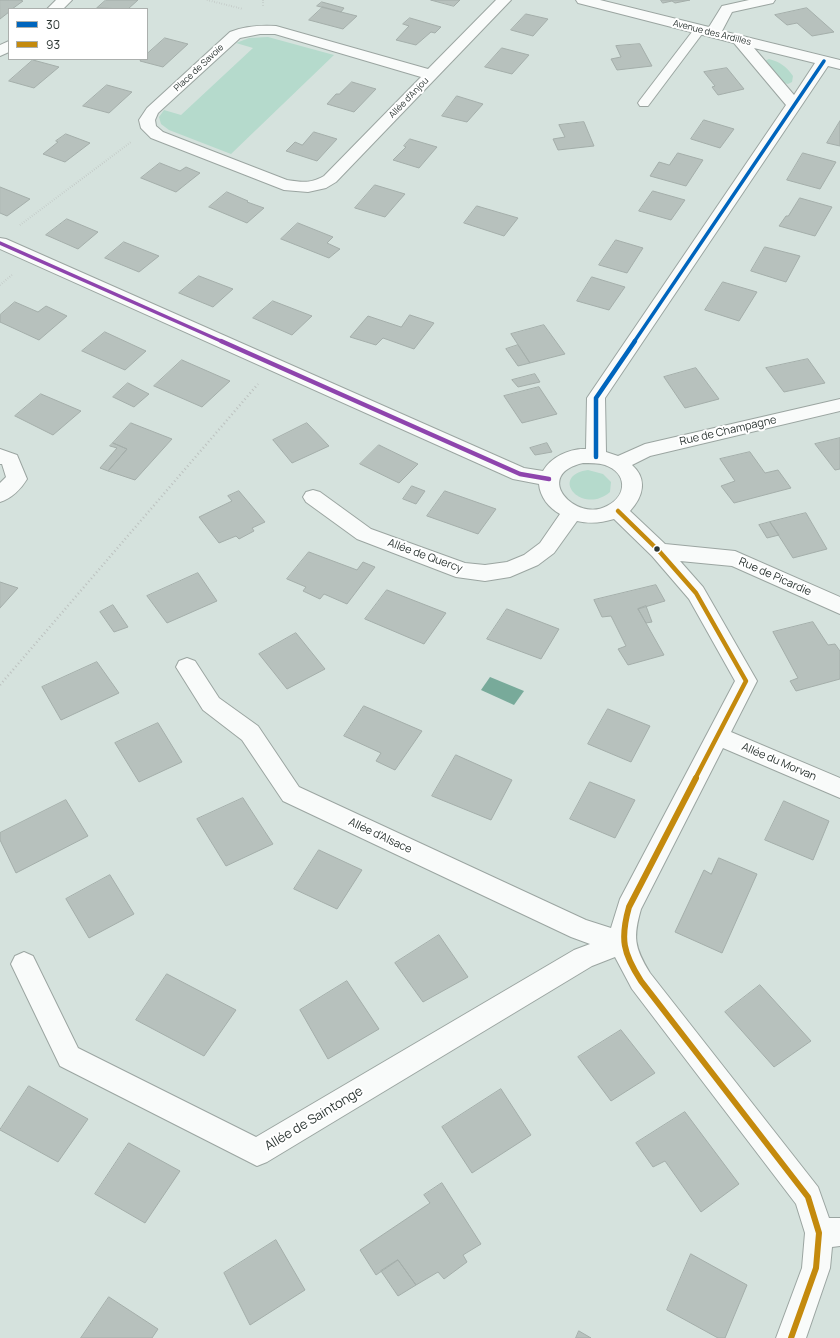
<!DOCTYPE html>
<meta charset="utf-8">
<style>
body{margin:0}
#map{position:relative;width:840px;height:1338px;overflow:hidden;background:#d5e2dd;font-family:Manrope,sans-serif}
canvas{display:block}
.legend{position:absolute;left:8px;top:8px;width:140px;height:52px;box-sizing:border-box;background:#fff;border:1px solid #abafad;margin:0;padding:5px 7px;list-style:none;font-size:12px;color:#2c3633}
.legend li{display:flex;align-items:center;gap:8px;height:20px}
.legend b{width:20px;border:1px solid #abafad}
</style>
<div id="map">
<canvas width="840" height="1338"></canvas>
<ul class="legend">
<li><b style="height:5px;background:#0065bd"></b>30</li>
<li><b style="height:5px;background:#c48a0d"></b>93</li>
</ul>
</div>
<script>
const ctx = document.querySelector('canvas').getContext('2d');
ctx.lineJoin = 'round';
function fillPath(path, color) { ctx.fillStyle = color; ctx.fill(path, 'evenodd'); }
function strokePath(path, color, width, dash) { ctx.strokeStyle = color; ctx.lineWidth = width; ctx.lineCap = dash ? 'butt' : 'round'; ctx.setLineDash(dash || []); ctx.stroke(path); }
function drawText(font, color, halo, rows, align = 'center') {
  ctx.font = font + ' Manrope,sans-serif'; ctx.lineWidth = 4; ctx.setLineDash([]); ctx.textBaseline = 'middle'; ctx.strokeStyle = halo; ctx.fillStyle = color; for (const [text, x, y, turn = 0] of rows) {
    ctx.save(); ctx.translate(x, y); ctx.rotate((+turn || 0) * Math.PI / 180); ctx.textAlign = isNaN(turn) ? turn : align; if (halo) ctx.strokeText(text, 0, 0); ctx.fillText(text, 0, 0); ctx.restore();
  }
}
const green = new Path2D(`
 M268 37 334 55 231 154 169 130 161 124 159 117 164 110 181 115 253 48 236 43 249 38Z
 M769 59C780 62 786 66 793 76L792 82 788 84 780 82 762 62Z
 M588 470 603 474 611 482 610 492C582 516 548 476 588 470Z`);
const water = new Path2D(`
 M490 677 524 691 514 705 481 690Z`);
const building = new Path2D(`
 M0 0H20L23 1 12 9H9V12L0 19Z
 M106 0H138L128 9 97 8Z
 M431 0H460L454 6Z
 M661 0H690L675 3 672 1 663 3Z
 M322 2 344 8 341 12 317 6Z
 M323 7 341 12 357 16 343 29 309 20Z
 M807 8 834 32 812 36 797 23 787 25 775 15Z
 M526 14 548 19 533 36 511 30Z
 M410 18 441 27 435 33 431 32 416 45 396 40 409 26 403 24Z
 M165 38 188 44 163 67 140 61 141 59H147V54Z
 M640 44 652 66 617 70 611 59 621 57 616 46Z
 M502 48 529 55 512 74 485 67Z
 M33 60 59 67 34 88 9 81Z
 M727 68 744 89 718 95 712 87 715 86 704 72Z
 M352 82 376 89 354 112 327 104 336 94H339Z
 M107 85 132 92 109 113 83 106Z
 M457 96 483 104 467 122 442 116Z
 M704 120 734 129 720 148 691 139Z
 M840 121V146L827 143Z
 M584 122 594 146 558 150 553 139 565 137 559 125Z
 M314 132 337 139 317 161 286 151 295 142 302 145Z
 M66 134 90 143 65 162 43 154 58 142 56 141Z
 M410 139 437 147 419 168 393 160 406 147 404 146Z
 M678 153 703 160 686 186 650 176 659 162 669 165Z
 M803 153 836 162 820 189 787 180Z
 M160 163 180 171 186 167 200 173 176 192 141 178Z
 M375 185 405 194 385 217 355 208Z
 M0 187 30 199 7 216 0 213Z
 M653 191 685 200 671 220 639 211Z
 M227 192 248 201 247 202 264 208 247 223 209 207Z
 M800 198 832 207 815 236 779 226 786 216H788Z
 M477 206 518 218 504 236 464 223Z
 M67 219 98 232 78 249 46 235Z
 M298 223 333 237 327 243 340 249 329 258 281 239Z
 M616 240 643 248 627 273 599 265Z
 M124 242 159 256 139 272 105 258Z
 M765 247 800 256 786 282 751 271Z
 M199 276 233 289 213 307 179 293Z
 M592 277 625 287 609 310 577 301Z
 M723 282 757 292 739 321 705 310Z
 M273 301 312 316 292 335 253 318Z
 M15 302 38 312 46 306 67 316 39 340 0 322V315Z
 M410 315 434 323 414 349 383 338 376 345 350 337 368 316 401 327Z
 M544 325 565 354 530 363 511 334Z
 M105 332 146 351 125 370 82 351Z
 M518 345 530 363 518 366 506 349Z
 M808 359 825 383 784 392 766 368Z
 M182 360 230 381 202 407 154 386Z
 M696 368 719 399 685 408 664 377Z
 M535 374 540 382 518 387 512 380Z
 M128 383 149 394 134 407 113 397Z
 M539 387 557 414 522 423 504 396Z
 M41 394 81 411 53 435 15 416Z
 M131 423 172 439 135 480 108 471 127 449 113 443Z
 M307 423 329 446 292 463 273 440Z
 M840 438V469L835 470 815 444Z
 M113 443 127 449 108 471 100 468 117 448 110 446Z
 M547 443 552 452 535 455 530 448Z
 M379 445 418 464 399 483 360 464Z
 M750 452 765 473 778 470 791 488 734 503 721 486 735 481 720 459Z
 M412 486 425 491 416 504 403 499Z
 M239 491 265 522 252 528 254 531 239 539 236 536 219 543 199 517 232 501 228 496Z
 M445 491 496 509 478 534 427 516Z
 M806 513 827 549 793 558 770 522Z
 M770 522 779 535 767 538 759 525Z
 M309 552 357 570 363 562 375 567 347 604 324 594 320 599 303 591 306 587 287 579Z
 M198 573 217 601 167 623 147 596Z
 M0 582 18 588 0 608Z
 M656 585 665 601 638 609 664 655 628 665 618 649 626 646 611 616 602 617 594 600Z
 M387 590 446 613 424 644 365 619Z
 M113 605 128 627 114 632 100 612Z
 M646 606 652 622 646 623 638 609Z
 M507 609 559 629 541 659 487 639Z
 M813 622 828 645 835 644 840 651V679L796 691 790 681 798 678 773 632Z
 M296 633 325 669 287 689 259 654Z
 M97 662 119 693 61 720 42 687Z
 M364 706 422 731 395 770 376 761 381 753 344 736Z
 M608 709 650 726 631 762 588 744Z
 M158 723 182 762 139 782 115 743Z
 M456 755 512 780 491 820 432 796Z
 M590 782 635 800 615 838 570 819Z
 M243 798 273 844 226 866 197 819Z
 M66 800 88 836 16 873 0 840V833Z
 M784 801 829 821 813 860 765 840Z
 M319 850 362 870 337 909 294 889Z
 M719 858 757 874 722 953 675 932 704 870 711 874Z
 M110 875 134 914 89 938 66 899Z
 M439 935 468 977 423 1002 395 963Z
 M167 974 236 1010 204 1056 136 1020Z
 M347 981 379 1029 328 1059 300 1010Z
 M760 985 811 1041 774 1067 725 1012Z
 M621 1030 655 1073 611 1101 578 1057Z
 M29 1086 88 1119 58 1162 0 1130Z
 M501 1089 531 1135 472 1173 442 1127Z
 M685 1112 739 1184 701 1212 665 1161 653 1167 636 1143Z
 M129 1143 180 1171 145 1223 95 1194Z
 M442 1183 481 1244 463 1255 467 1262 444 1279 438 1272 416 1285 398 1260 376 1275 360 1250 430 1203 424 1195Z
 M276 1240 305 1290 250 1325 224 1273Z
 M691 1254 747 1285 725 1338H718L667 1310Z
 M398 1260 416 1285 398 1296 381 1271Z
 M109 1297 158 1329 152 1338H81Z
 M579 1331 591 1338H576Z`);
const pathFar1 = new Path2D(`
 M207 0 243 9
 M263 0V7
 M20 225 131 142
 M0 285 13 274`);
const path = new Path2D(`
 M0 685 258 384`);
const service = new Path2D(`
 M699 27 705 30 648 106H640L638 103 640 100 695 28Z`);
const minor = new Path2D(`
 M56 0H72L63 9H47Z
 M496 0H511L336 182 326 188 308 192 284 190 151 138 141 128 139 120 147 108 230 32C245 26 260 25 276 26L428 69ZM260 34H275L421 77 324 176C310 184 302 182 287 180L163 132 156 126 155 120 158 113 240 38Z
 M576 0H600L709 27 722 6 749 0H775L773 3 732 12 722 31 840 60V69L828 66 605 398 606 452 618 456 645 444 840 399V411L650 456 632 465C648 479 643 497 630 511L665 544 735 551 840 597V614L732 566 680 561 703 587 757 681 731 732 840 778V798L723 748 641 909C633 937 634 947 650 973L818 1187 829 1218H840V1246L832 1247 830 1268 806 1338H776L802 1268 805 1233 796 1204 632 989 615 957 592 966 267 1162 257 1166 60 1066 11 964 15 956 24 952 33 956 78 1048 256 1137 574 950 590 944 571 937 283 801 242 740 203 710 176 667 179 661 187 658 195 661 219 698 258 726 299 787 586 920 611 928 620 899 735 681 689 599 652 556 614 519C601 523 590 524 577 521L554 553 538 565 510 577 485 581 456 577 357 539 306 502 303 497 306 492 313 490 320 492 371 529 465 563 485 565 507 562 524 555 540 543 560 514C549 508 540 497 539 484L513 479 0 249V238L6 239 524 468 543 471C551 457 570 448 586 449L587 398 786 105 734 43 578 3ZM754 48 815 63 794 95ZM583 463C590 463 598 463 605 465 627 473 628 495 607 506 576 523 531 475 583 463Z
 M9 41V52L0 56V45Z
 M0 449 17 455 27 479C21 489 11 499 0 502V483L6 477 2 464H0Z`);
const bus1Far1 = new Path2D(`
 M634 342 824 61`);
const bus1 = new Path2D(`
 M596 457V398L635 341`);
const bus2Far1 = new Path2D(`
 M618 511 659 551 696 593 746 681 695 779`);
const bus2 = new Path2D(`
 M696 778 629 907C620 939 623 953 641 981L808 1197 819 1233 816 1268 791 1338`);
const bus3Far1 = new Path2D(`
 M0 243 223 342`);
const bus3 = new Path2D(`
 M221 341 520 474 549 479`);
const markers = [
 [657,549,3.5,"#2c3633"]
];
const farStreetnames = [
 ["Avenue des Ardilles",712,33,14],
 ["Place de Savoie",199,68,-43],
 ["Allée d'Anjou",409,98,-46]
];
const streetNames = [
 ["Rue de Champagne",728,431,-13],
 ["Allée de Quercy",425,556,20],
 ["Rue de Picardie",775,577,24],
 ["Allée du Morvan",779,762,23],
 ["Allée d'Alsace",380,836,25]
];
const nearStreetnames = [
 ["Allée de Saintonge",314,1119,-31]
];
fillPath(green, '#b5dacc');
fillPath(water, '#78aa9a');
fillPath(building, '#b7c1bd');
strokePath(building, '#a4aeaa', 1);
strokePath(service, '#9ba5a1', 2);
strokePath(minor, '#9ba5a1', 2);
strokePath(pathFar1, '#bcc1bf', 2, [0.5, 2]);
strokePath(path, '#bcc1bf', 2.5, [1, 3]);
fillPath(service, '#f9fbfa');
fillPath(minor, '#f9fbfa');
strokePath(bus1Far1, '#0065bd', 3.5);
strokePath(bus1, '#0065bd', 4.5);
strokePath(bus2Far1, '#c48a0d', 4.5);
strokePath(bus2, '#c48a0d', 6);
strokePath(bus3Far1, '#8e44ad', 3.5);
strokePath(bus3, '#8e44ad', 4.5);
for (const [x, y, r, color] of markers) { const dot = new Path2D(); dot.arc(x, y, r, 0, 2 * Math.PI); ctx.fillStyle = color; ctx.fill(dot); strokePath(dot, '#fff', 1.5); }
drawText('9px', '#2c3633', '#fff', farStreetnames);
drawText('11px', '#2c3633', '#fff', streetNames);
drawText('13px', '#2c3633', '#fff', nearStreetnames);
</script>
